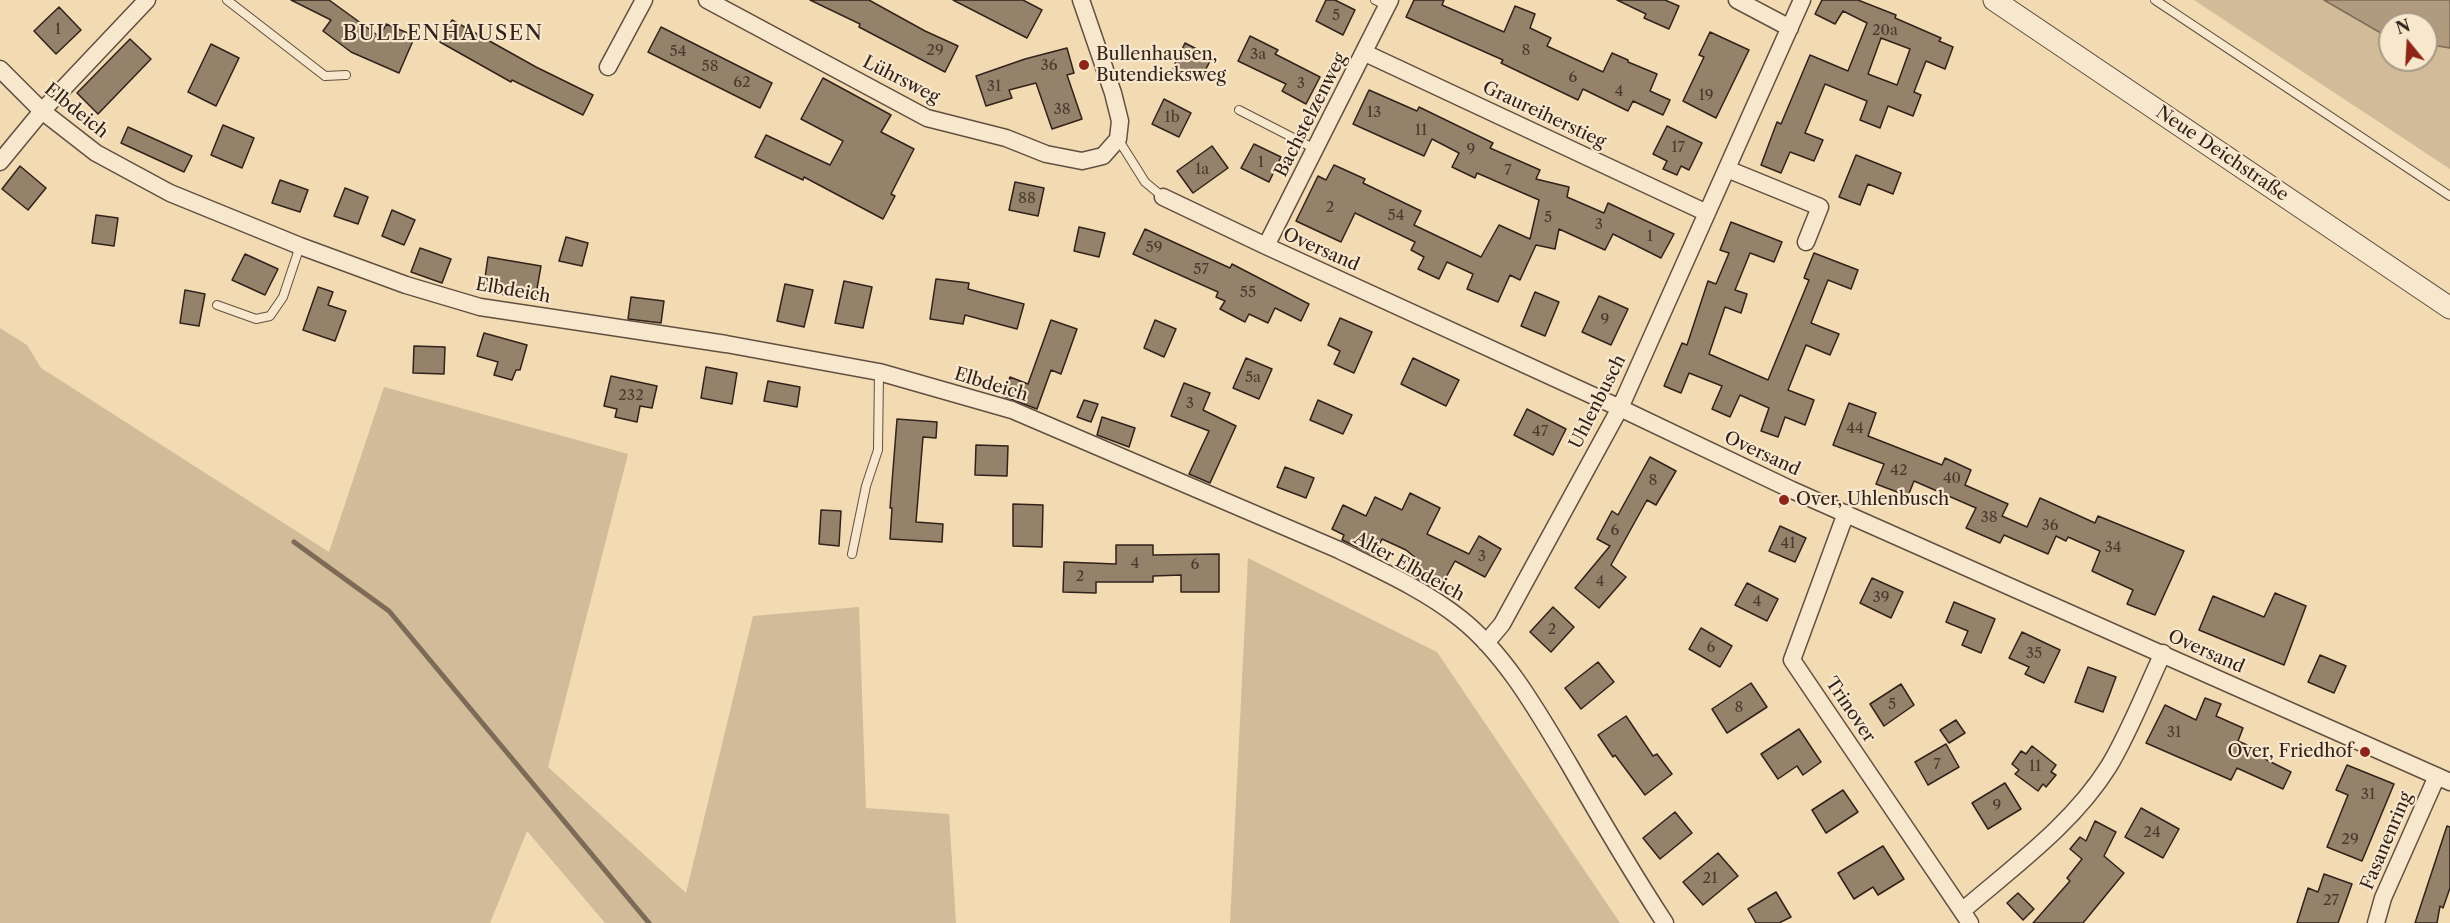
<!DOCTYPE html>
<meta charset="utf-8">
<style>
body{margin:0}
#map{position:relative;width:2450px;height:923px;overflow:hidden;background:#f2dab2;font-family:"Libre Caslon Text",serif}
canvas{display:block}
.north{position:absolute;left:2378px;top:12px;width:60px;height:60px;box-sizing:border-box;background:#f7e7cd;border:2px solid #a89886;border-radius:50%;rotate:342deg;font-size:16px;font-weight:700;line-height:24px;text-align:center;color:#31221b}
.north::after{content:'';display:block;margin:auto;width:21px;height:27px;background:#8f2418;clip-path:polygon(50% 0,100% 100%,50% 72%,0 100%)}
</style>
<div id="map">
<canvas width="2450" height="923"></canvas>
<div class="north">N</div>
</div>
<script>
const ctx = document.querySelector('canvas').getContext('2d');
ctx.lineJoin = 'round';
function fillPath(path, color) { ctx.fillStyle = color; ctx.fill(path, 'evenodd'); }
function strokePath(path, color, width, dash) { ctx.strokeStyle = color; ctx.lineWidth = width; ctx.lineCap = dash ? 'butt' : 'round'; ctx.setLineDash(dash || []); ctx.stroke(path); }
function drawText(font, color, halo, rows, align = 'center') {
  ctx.font = font + ' "Libre Caslon Text",serif'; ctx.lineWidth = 4.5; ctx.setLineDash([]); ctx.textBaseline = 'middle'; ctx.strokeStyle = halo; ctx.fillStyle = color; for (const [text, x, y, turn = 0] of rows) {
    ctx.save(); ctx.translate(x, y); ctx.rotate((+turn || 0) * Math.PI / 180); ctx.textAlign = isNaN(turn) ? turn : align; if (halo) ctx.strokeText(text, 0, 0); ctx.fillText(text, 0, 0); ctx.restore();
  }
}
const green = new Path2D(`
 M2194 0H2450V169ZM2390 24H2426V60H2390Z
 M0 328 27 345 41 368 329 552 384 387 628 454 548 767 686 893 753 616 859 607 866 808 949 814 956 923H605L527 831 490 923H0Z
 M1248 558 1437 652 1620 923H1230Z`);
const water = new Path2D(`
 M2324 0H2450V48L2426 44V24H2390V37L2386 36Z`);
const stream = new Path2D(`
 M294 542 389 611 649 923`);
const building = new Path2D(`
 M291 0H329L380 37 386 24 415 36 399 73 351 52 323 31 331 20Z
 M810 0H869L925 31 958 46 945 72 859 27 860 24Z
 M953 0H1023L1042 10 1027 38Z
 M1326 0H1335L1355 10 1343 35 1316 21Z
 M1414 0H1444L1442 5 1504 32 1515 6 1535 14 1530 28 1551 38 1547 46 1603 72 1612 53 1628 60V62L1657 74 1650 91 1670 100 1663 115 1633 101 1628 111 1583 89 1578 100 1501 63 1503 60 1406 17Z
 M1617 0H1665L1679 6 1669 29 1644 18 1646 14Z
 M1822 0H1858L1896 15 1895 18 1941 38 1939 41 1953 47 1945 69 1926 61 1914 92 1921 95 1913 116 1888 106 1880 128 1860 120 1867 101 1825 84 1805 133 1823 140 1814 161 1790 152 1781 173 1761 165 1777 122 1781 124 1810 55 1848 71 1867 23 1843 11 1835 24 1815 14ZM1881 38 1910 49 1897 85 1868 74Z
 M59 7 81 30 56 54 34 31Z
 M452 20 536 67 593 95 583 115 512 80 511 82 440 42Z
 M661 27 772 83 760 108 648 52Z
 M1710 32 1749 50 1716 118 1683 101 1704 57 1699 55Z
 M1250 36 1278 50 1275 54 1320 77 1306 104 1282 91 1286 84 1238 61Z
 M130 39 151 59 98 114 77 93Z
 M1185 43 1212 57 1200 81 1173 68Z
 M211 44 239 58 216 106 188 92Z
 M1067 48 1074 73 1067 75 1082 119 1052 129 1036 83 1009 90 1012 98 986 106 976 76 1025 59Z
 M823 78 891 115 881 132 914 149 891 194 895 196 883 219 804 177 803 180 755 157 766 135 830 165 843 141 801 119Z
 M1369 90 1417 111 1419 107 1493 143 1490 148 1540 170 1536 179 1569 187 1567 197 1604 213 1608 203 1674 234 1661 258 1613 234 1605 250 1559 229 1555 249 1536 245 1520 280 1510 275 1498 302 1467 289 1473 274 1447 262 1439 279 1418 269 1424 257 1411 250 1415 242 1355 213 1341 242 1296 221 1318 176 1326 180 1334 165 1365 179 1363 183 1421 211 1414 225 1481 257 1499 225 1530 239 1539 200 1477 173 1475 178 1452 167 1459 153 1432 139 1424 156 1353 124Z
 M1164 99 1191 113 1179 137 1152 124Z
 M223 125 254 138 242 168 211 155Z
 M1667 126 1702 143 1689 170 1681 166 1677 175 1663 169 1667 161 1653 154Z
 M128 127 192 156 184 172 121 143Z
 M1254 144 1281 157 1269 182 1241 168Z
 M1212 146 1228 168 1193 193 1177 171Z
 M1856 155 1901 173 1893 194 1868 184 1860 205 1839 197Z
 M20 166 46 188 28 210 2 189Z
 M280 180 308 190 300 212 272 203Z
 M1015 182 1044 188 1038 216 1009 210Z
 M345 188 368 197 358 224 334 216Z
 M392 210 415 220 404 245 382 236Z
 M96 215 118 218 114 246 92 243Z
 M1731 222 1782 242 1774 262 1750 253 1735 290 1747 294 1741 313 1725 307 1709 354 1768 380 1809 280 1804 278 1814 253 1858 270 1851 289 1828 280 1811 323 1839 334 1830 355 1806 345 1788 390 1814 400 1805 425 1785 417 1778 437 1761 431 1769 408 1740 395 1730 417 1712 409 1722 386 1689 373 1681 393 1664 386 1682 343 1687 345 1708 281 1716 284 1729 253 1720 250Z
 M1079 227 1105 233 1099 257 1074 251Z
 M1145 229 1230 268 1232 264 1309 304 1301 321 1275 308 1268 323 1249 314 1245 322 1220 309 1225 301 1216 297 1218 292 1133 254Z
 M566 237 588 243 582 266 559 261Z
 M420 248 451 259 442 283 411 272Z
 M245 254 278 269 265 295 232 280Z
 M488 257 541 266 535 300 483 291Z
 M936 279 969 283 968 289 1024 304 1017 329 965 315 963 324 930 319Z
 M844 281 872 287 863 328 835 323Z
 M785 284 813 290 804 327 777 321Z
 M318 287 333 292 328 305 346 311 335 341 303 330Z
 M185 290 205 294 199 326 180 323Z
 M1535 292 1559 302 1545 336 1521 326Z
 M1599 296 1628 309 1611 345 1582 332Z
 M631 297 664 301 661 323 628 319Z
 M1340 318 1372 332 1354 373 1334 364 1340 351 1328 345Z
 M1051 320 1077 329 1061 374 1051 370 1037 409 1003 396 1010 377 1028 384Z
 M1155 320 1176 329 1164 357 1144 348Z
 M484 333 527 345 520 370H516L512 380 494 375 498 362 477 356Z
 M414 346 445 347 444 374 413 373Z
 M1246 358 1272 369 1259 399 1233 388Z
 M1413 358 1459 380 1446 406 1401 384Z
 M706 367 737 373 732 404 701 398Z
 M611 376 657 386 652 408 640 406 637 422 615 417 617 409 604 406Z
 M768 381 800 387 797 407 764 401Z
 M1184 383 1210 393 1203 410 1236 426 1210 483 1189 474 1209 431 1171 416Z
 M1084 400 1098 404 1091 422 1077 417Z
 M1318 400 1352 415 1343 434 1310 420Z
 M1849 403 1876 413 1868 436 1942 465 1945 458 1971 470 1965 485 2008 504 2002 516 2027 527 2040 498 2095 523 2098 516 2184 551 2155 615 2127 604 2133 590 2092 571 2100 551 2068 537 2066 541 2056 536 2048 554 2004 535 2000 543 1966 528 1976 508 1914 481 1908 496 1876 484 1884 464 1833 445Z
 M1527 409 1566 429 1553 455 1514 435Z
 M1102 417 1135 428 1129 447 1097 435Z
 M897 419 937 422 936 438 923 437 916 522 943 524 942 542 890 539 892 508H890Z
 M976 445 1008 446 1007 476 975 475Z
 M1650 457 1676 471 1656 505 1647 500 1611 565 1626 577 1599 608 1575 588 1610 546 1597 539 1612 511 1618 515Z
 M1285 467 1314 478 1306 498 1277 487Z
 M1410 493 1440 508 1427 534 1469 554 1479 536 1501 549 1485 577 1455 561 1439 590 1409 573 1417 559 1406 550 1382 539 1374 555 1342 540 1344 535 1332 529 1343 505 1366 516 1375 497 1402 510Z
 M1013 504 1043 505 1042 547 1013 546Z
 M821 510 841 511 839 546 819 544Z
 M1780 526 1806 538 1795 562 1769 551Z
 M1116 545H1153V555L1219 554V592H1181V575L1153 576V582H1096V593L1063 592 1064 562 1116 564Z
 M1872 578 1903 592 1891 618 1860 603Z
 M1747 583 1778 599 1767 621 1735 605Z
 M2275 593 2306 606 2284 665 2199 630 2213 596 2264 617Z
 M1954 602 1995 619 1981 653 1962 645 1968 631 1946 622Z
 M1553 607 1574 627 1551 652 1530 632Z
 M1701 628 1732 646 1720 667 1689 649Z
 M2022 632 2060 650 2044 683 2025 674 2029 667 2009 658Z
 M2320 655 2346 666 2334 693 2308 682Z
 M1598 662 1614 682 1581 709 1565 688Z
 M2088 667 2116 677 2103 712 2075 702Z
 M1751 683 1767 707 1727 733 1712 709Z
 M1901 684 1914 705 1884 726 1870 704Z
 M2205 698 2221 704 2216 716 2243 728 2238 741 2247 745 2245 749 2291 772 2283 789 2237 768 2231 780 2146 743 2165 705 2196 720Z
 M1626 716 1653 756 1657 754 1672 774 1645 795 1615 755 1613 757 1598 735Z
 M1956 720 1965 733 1949 743 1940 730Z
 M1799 729 1821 762 1803 775 1797 766 1778 779 1761 754Z
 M1946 744 1959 767 1928 785 1915 762Z
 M2032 746 2056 765 2051 772 2056 775 2046 787 2043 784 2038 791 2015 774 2019 770 2012 764 2021 751 2026 754Z
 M2347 765 2394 784 2362 861 2327 847 2348 795 2336 790Z
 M2005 783 2021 809 1988 829 1972 803Z
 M1843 790 1858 812 1826 833 1812 810Z
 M2141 808 2179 829 2163 858 2125 837Z
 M1675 812 1692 833 1660 859 1643 838Z
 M2095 821 2116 832 2104 856 2124 873 2083 923H2033L2070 881 2067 878 2082 859 2070 849 2080 837 2086 841Z
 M2447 826 2450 827V888L2443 908 2440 906 2437 923H2415Z
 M1883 846 1904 879 1878 895 1873 887 1854 899 1838 873Z
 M1718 853 1738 876 1703 905 1683 882Z
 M2324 874 2352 884 2338 923H2297L2308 888 2318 892Z
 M1776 892 1791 917 1779 923H1756L1748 909Z
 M2018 893 2034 909 2023 920 2007 903Z`);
const service = new Path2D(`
 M227 0 325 76 346 75
 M1375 0 1387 6
 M2155 0 2450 196
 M1239 110 1315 149
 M1118 139 1145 182 1163 197
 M217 305 256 319 270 316 283 297 300 246
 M852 554 866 486 878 450 879 372`);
const minor = new Path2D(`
 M707 0 927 118 1006 138 1046 154 1082 161 1103 156 1118 139 1120 121 1113 93 1081 0
 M1737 0 1790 28
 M1365 53 1707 213
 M608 67 644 0
 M0 69 42 111 96 153 170 193 300 246 406 285 480 307 726 344 879 372 1012 410 1339 550C1380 570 1425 590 1461 619 1507 656 1539 714 1569 764 1600 818 1631 871 1665 923
 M0 162 42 111 147 0
 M1727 169 1820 207 1806 242
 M1163 197 1266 246 1620 408 1792 490 2450 782
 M1266 246 1390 0
 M1846 513 1792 660 1970 923
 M1486 643 1502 624 1620 408 1802 0
 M1962 911C2013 867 2073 824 2109 766 2129 733 2146 689 2163 653
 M2376 923 2383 898 2437 776`);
const tertiary = new Path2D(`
 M1994 0 2450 308`);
const markers = [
 [1084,65,6,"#8f2418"],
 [1784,500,6,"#8f2418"],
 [2365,752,6,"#8f2418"]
];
const numberNames = [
 ["5",1336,16],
 ["1",58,30],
 ["20a",1885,31],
 ["29",935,51],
 ["8",1526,51],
 ["54",678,52],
 ["3a",1258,55],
 ["36",1049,66],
 ["58",710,67],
 ["6",1573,78],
 ["62",742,83],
 ["3",1301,84],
 ["31",994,87],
 ["4",1619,92],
 ["19",1706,96],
 ["38",1062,110],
 ["13",1374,113],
 ["1b",1172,118],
 ["11",1421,131],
 ["17",1678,148],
 ["9",1471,150],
 ["1",1261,163],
 ["1a",1202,170],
 ["7",1508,171],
 ["88",1027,199],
 ["2",1330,208],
 ["54",1396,216],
 ["5",1548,218],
 ["3",1599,225],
 ["1",1650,237],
 ["59",1154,248],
 ["57",1201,270],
 ["55",1248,293],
 ["9",1605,320],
 ["5a",1253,378],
 ["232",631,396],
 ["3",1190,404],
 ["44",1855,429],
 ["47",1540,432],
 ["42",1899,471],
 ["40",1952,479],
 ["8",1653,481],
 ["38",1989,518],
 ["36",2050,526],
 ["6",1615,531],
 ["41",1788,544],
 ["34",2113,548],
 ["3",1482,557],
 ["4",1135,564],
 ["6",1195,565],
 ["2",1080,577],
 ["4",1600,582],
 ["39",1881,598],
 ["4",1757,602],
 ["2",1552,630],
 ["6",1711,648],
 ["35",2034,654],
 ["5",1892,705],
 ["8",1739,708],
 ["31",2174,733],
 ["7",1937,765],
 ["11",2035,767],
 ["31",2368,795],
 ["9",1997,806],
 ["24",2152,833],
 ["29",2350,840],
 ["21",1710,879],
 ["27",2331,901]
];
const poiNames = [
 ["Bullenhausen,",1096,55],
 ["Butendieksweg",1096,76],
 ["Over, Uhlenbusch",1796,500],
 ["Over, Friedhof",2353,752,"right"]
];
const streetNames = [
 ["Lührsweg",901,80,27],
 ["Elbdeich",76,111,39],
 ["Bachstelzenweg",1311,115,-63],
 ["Graureiherstieg",1544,115,25],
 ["Neue Deichstraße",2222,154,34],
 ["Oversand",1321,250,24],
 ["Elbdeich",513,291,10],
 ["Elbdeich",991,385,17],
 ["Uhlenbusch",1598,402,-63],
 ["Oversand",1762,454,25],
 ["Alter Elbdeich",1409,567,29],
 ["Oversand",2206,652,24],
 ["Trinover",1850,710,56],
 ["Fasanenring",2387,841,-67]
];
const quarterNames = [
 ["BULLENHAUSEN",443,34]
];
fillPath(green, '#d1bb98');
fillPath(water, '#b09b7f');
strokePath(water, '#7d6b57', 1.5);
strokePath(stream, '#7d6b57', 5);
fillPath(building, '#95826a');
strokePath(building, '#31221b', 1.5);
strokePath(service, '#615041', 10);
strokePath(minor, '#615041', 19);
strokePath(tertiary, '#615041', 23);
strokePath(service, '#f7e7cd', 8);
strokePath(minor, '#f7e7cd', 16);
strokePath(tertiary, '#f7e7cd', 21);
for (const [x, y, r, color] of markers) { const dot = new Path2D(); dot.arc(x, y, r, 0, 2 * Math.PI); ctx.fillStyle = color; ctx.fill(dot); strokePath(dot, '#f7e7cd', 2); }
drawText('15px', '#4a3a2f', null, numberNames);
drawText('18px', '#31221b', '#f7e7cd', poiNames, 'left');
drawText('18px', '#31221b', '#f7e7cd', streetNames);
ctx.letterSpacing = '1.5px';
drawText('21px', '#31221b', '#f7e7cd', quarterNames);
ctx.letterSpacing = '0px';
</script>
